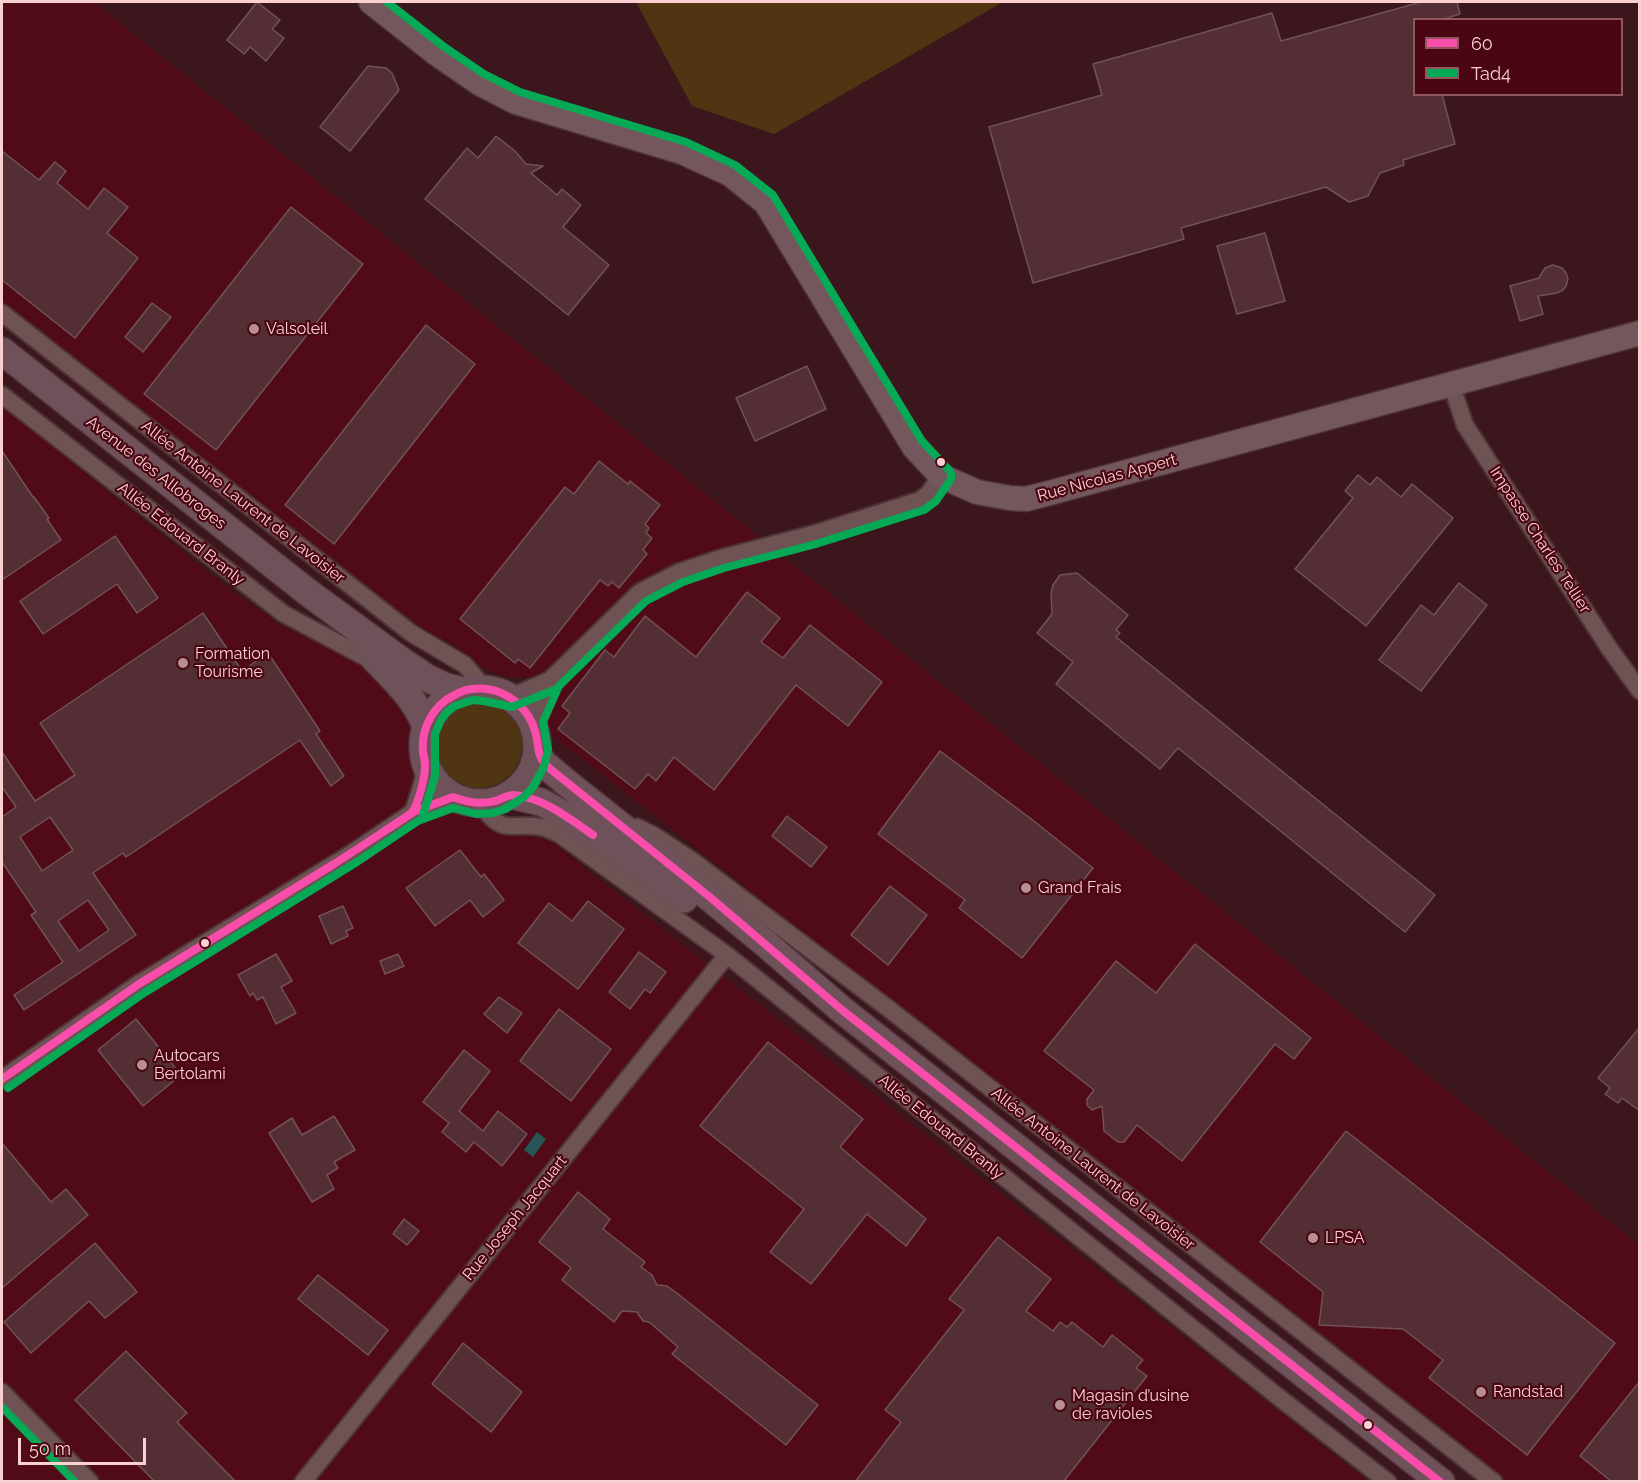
<!DOCTYPE html>
<meta charset="utf-8">
<style>
body{margin:0}
#map{position:relative;width:1641px;height:1483px;overflow:hidden;background:#3b161d;font-family:Raleway,sans-serif}
canvas{display:block}
.frame{position:absolute;inset:0;border:3px solid #fbd0d0;pointer-events:none}
.legend{position:absolute;left:1413px;top:18px;width:210px;height:78px;box-sizing:border-box;background:#4a0713;border:2px solid #91575f;margin:0;padding:8px 10px;list-style:none;font-size:18px;color:#fbd0d0}
.legend li{display:flex;align-items:center;gap:12px;height:30px}
.legend b{width:30px;border:2px solid #91575f}
.scale{position:absolute;left:18px;top:1438px;width:128px;height:27px;box-sizing:border-box;border:3px solid #fbd0d0;border-top:0;padding-left:8px;font-size:18px;line-height:21px;white-space:nowrap;color:#fbd0d0;-webkit-text-stroke:4px #4a0713;paint-order:stroke}
</style>
<div id="map">
<canvas width="1641" height="1483"></canvas>
<div class="frame"></div>
<ul class="legend">
<li><b style="height:8px;background:#f84daa"></b>60</li>
<li><b style="height:8px;background:#06aa56"></b>Tad4</li>
</ul>
<div class="scale">50 m</div>
</div>
<script>
const ctx = document.querySelector('canvas').getContext('2d');
ctx.lineJoin = 'round';
function fillPath(path, color) { ctx.fillStyle = color; ctx.fill(path, 'evenodd'); }
function strokePath(path, color, width, dash) { ctx.strokeStyle = color; ctx.lineWidth = width; ctx.lineCap = dash ? 'butt' : 'round'; ctx.setLineDash(dash || []); ctx.stroke(path); }
function drawText(font, color, halo, rows, align = 'center') {
  ctx.font = font + ' Raleway,sans-serif'; ctx.lineWidth = 4.5; ctx.setLineDash([]); ctx.textBaseline = 'middle'; ctx.strokeStyle = halo; ctx.fillStyle = color; for (const [text, x, y, turn = 0] of rows) {
    ctx.save(); ctx.translate(x, y); ctx.rotate((+turn || 0) * Math.PI / 180); ctx.textAlign = isNaN(turn) ? turn : align; if (halo) ctx.strokeText(text, 0, 0); ctx.fillText(text, 0, 0); ctx.restore();
  }
}
const built = new Path2D(`
 M2 2H94L1639 1245V1481H1503L549 733 546 723 549 705 555 692 527 677H505L488 670 452 644 408 621 2 305Z
 M2 406 223 584 277 623 366 667 405 707 410 731 409 754 419 779 445 805 463 810 501 828 540 833 1368 1481H2Z`);
const green = new Path2D(`
 M636 2H1003L774 134 692 106Z
 M436 745a43 43 0 1 1 86 0a43 43 0 1 1-86 0Z`);
const water = new Path2D(`
 M537 1132 546 1139 533 1157 524 1150Z`);
const building = new Path2D(`
 M257 2 280 20 272 29 284 38 266 61 250 47 244 54 227 40Z
 M1421 2H1457L1460 14 1441 20H1414V94H1442L1455 144 1403 160 1404 165 1380 173 1368 196 1349 202 1326 187 1181 228 1184 239 1033 283 989 127 1102 95 1093 64 1272 13 1281 41Z
 M368 66 386 68 392 73 399 90 350 151 320 127Z
 M496 136 515 151 526 164 543 166 531 173 557 195 562 189 581 205 563 227 609 265 568 315 425 199 467 148 478 158Z
 M2 151 39 180 55 162 66 171 57 183 88 209 104 188 128 207 107 233 138 258 75 338 2 280Z
 M291 207 363 264 216 450 144 394Z
 M1265 233 1285 301 1237 314 1217 246Z
 M1553 265 1562 268 1566 273 1568 279 1566 286 1563 290 1557 293 1538 296 1543 314 1520 321 1510 286 1539 278 1545 268Z
 M152 303 171 317 143 352 125 337Z
 M426 325 475 364 334 544 285 505Z
 M807 366 826 409 755 441 736 398Z
 M2 451 33 497H34L49 518 47 519 61 540 2 580Z
 M599 461 628 484 630 481 660 505 645 524 649 528 646 533 652 538 643 550 647 554 619 588 612 582 608 586 600 580 530 668 518 659 515 663 460 619 565 487 574 494Z
 M1358 475 1370 485 1377 477 1401 497 1412 484 1453 518 1366 626 1295 569 1353 498 1345 491Z
 M115 536 158 598 137 613 117 584 43 634 20 601Z
 M1077 573 1128 615 1116 630 1120 633 1116 637 1435 895 1405 932 1178 748 1160 769 1056 684 1073 662 1037 633 1052 614 1051 593 1053 585 1060 575Z
 M1459 583 1487 605 1421 691 1379 660 1421 605 1434 615Z
 M747 592 780 618 761 642 783 658 810 625 882 682 848 726 796 685 714 790 674 757 656 781 648 774 635 789 558 729 570 713 562 706 605 650 614 657 645 616 696 657Z
 M203 613 242 671 268 653 320 731 316 734 344 776 331 786 300 740 126 857 123 853 93 873 136 935 24 1010 14 995 63 962 31 915 36 912 2 862V817L16 807 2 787V752L35 801 75 775 40 723ZM50 817 73 850 42 871 20 837ZM88 900 109 930 79 951 58 921Z
 M940 751 1030 818 1093 868 1022 958 959 908 965 900 878 834Z
 M787 816 827 847 811 867 772 836Z
 M460 850 481 877 484 874 504 900 483 917 470 900 435 926 406 888Z
 M890 886 927 915 888 965 851 935Z
 M588 901 624 929 578 989 518 943 549 903 572 921Z
 M343 906 353 928 346 931 348 936 331 944 319 916Z
 M1195 944 1311 1038 1294 1059 1275 1044 1182 1161 1137 1125 1124 1142H1118L1104 1131 1102 1106 1092 1110 1087 1105V1099L1094 1090 1044 1051 1116 961 1156 993Z
 M639 952 666 972 650 993 645 989 630 1009 609 992Z
 M276 954 292 981 281 987 296 1013 276 1024 263 997 257 1000 253 993 250 996 238 975Z
 M398 954 404 966 385 974 380 961Z
 M499 997 522 1013 507 1033 484 1014Z
 M559 1009 611 1049 571 1101 520 1061Z
 M136 1019 181 1075 143 1106 98 1050Z
 M1640 1027V1111L1622 1098 1618 1103 1605 1094 1610 1088 1598 1078Z
 M768 1042 863 1119 840 1147 926 1219 906 1246 867 1214 811 1284 770 1252 804 1209 700 1126Z
 M464 1050 490 1071 459 1111 483 1131 498 1111 527 1134 502 1166 474 1142 466 1152 442 1132 449 1123 423 1102Z
 M334 1116 355 1150 334 1162 338 1168 327 1175 334 1189 312 1202 269 1133 292 1118 302 1135Z
 M1346 1131 1615 1343 1527 1455 1429 1378 1443 1360 1403 1329 1319 1325 1323 1292 1260 1242Z
 M2 1143 51 1202 66 1189 88 1215 2 1288Z
 M578 1192 610 1219 603 1229 645 1262 641 1267 652 1275 657 1285 667 1286 678 1294 818 1405 786 1445 672 1354 678 1347 649 1322 643 1321 637 1312 622 1311 614 1322 562 1280 571 1268 539 1242Z
 M404 1219 419 1231 407 1245 393 1234Z
 M998 1237 1051 1279 1026 1311 1053 1331 1060 1322 1067 1327 1072 1322 1103 1347 1112 1335 1143 1360 1136 1368 1147 1376 1063 1482H855L901 1422 885 1410 964 1310 949 1299Z
 M95 1243 137 1292 105 1318 89 1301 31 1353 4 1322Z
 M318 1275 388 1330 368 1355 298 1299Z
 M463 1343 522 1392 491 1432 432 1384Z
 M126 1351 187 1413 177 1422 236 1482H155L75 1400Z
 M1640 1381V1482H1612L1580 1456Z`);
const street = new Path2D(`
 M2 313 411 633 465 665 485 689
 M1451 384 1465 425 1609 648 1640 691
 M2 395 284 614 361 655H371
 M510 697 550 680
 M532 721 550 680 640 592 679 572 721 558 813 534 920 500 928 494 941 476
 M481 804C503 839 513 820 545 828 550 830 554 832 559 834L727 955 1281 1399 1388 1482
 M413 812 423 781 425 764
 M637 827 655 836 690 859 889 1009 1494 1482
 M2 1079 138 984 352 853 413 812 453 797
 M2 1392 90 1482
 M303 1482 727 955`);
const secondary = new Path2D(`
 M371 2 437 54 479 83 516 102 682 152 730 174 766 203 914 447 941 476 977 492 1010 498 1026 499 1042 495 1640 333`);
const primary = new Path2D(`
 M2 351 310 594 403 662 427 678 446 687 463 691
 M370 654C393 678 413 695 426 726
 M423 746a57 57 0 1 1 114 0a57 57 0 1 1-114 0Z
 M537 754 543 763 568 784 665 861 766 944 842 1010 1441 1482
 M511 795 541 802 561 813 641 867 684 899`);
const bus1 = new Path2D(`
 M380 834 413 812 453 797C467 802 480 805 495 801 500 800 507 795 513 795 541 796 570 819 593 835
 M2 1079 139 984 334 864 411 814C418 805 425 778 425 766 425 761 424 757 423 752 421 732 430 712 446 700 454 695 462 690 471 689 488 687 505 692 518 704 526 711 532 720 535 731 540 747 535 755 549 768L711 898 842 1010 1440 1482`);
const bus2 = new Path2D(`
 M423 815 435 777V734L441 720 447 712 455 706 473 700 484 701 512 707 554 690
 M8 1088 144 993 357 862 418 821 453 808 476 814 493 813 505 809 524 797 533 787 544 767 548 749 543 722 559 686 646 601 683 582 724 568 816 544 924 510 936 501 951 479V474L949 470 922 441 773 195 735 165 686 142 520 92 484 74 443 46 387 2
 M2 1407 75 1482`);
const markers = [
 [254,329,6,"#b88f91"],
 [941,462,5,"#fbd0d0"],
 [183,663,6,"#b88f91"],
 [1026,888,6,"#b88f91"],
 [205,943,5,"#fbd0d0"],
 [142,1065,6,"#b88f91"],
 [1313,1238,6,"#b88f91"],
 [1481,1392,6,"#b88f91"],
 [1060,1405,6,"#b88f91"],
 [1368,1425,5,"#fbd0d0"]
];
const poiNames = [
 ["Valsoleil",266,329],
 ["Formation",195,654],
 ["Tourisme",195,672],
 ["Grand Frais",1038,888],
 ["Autocars",154,1056],
 ["Bertolami",154,1074],
 ["LPSA",1325,1238],
 ["Randstad",1493,1392],
 ["Magasin d’usine",1072,1396],
 ["de ravioles",1072,1414]
];
const streetNames = [
 ["Avenue des Allobroges",156,473,38],
 ["Rue Nicolas Appert",1107,478,-15],
 ["Allée Antoine Laurent de Lavoisier",243,502,38],
 ["Allée Edouard Branly",181,534,38],
 ["Impasse Charles Tellier",1540,540,57],
 ["Allée Edouard Branly",941,1127,39],
 ["Allée Antoine Laurent de Lavoisier",1093,1169,38],
 ["Rue Joseph Jacquart",515,1218,-51]
];
fillPath(built, '#510a17');
fillPath(green, '#4f3512');
fillPath(water, '#275657');
fillPath(building, '#542e35');
strokePath(building, '#715256', 1.5);
strokePath(street, '#4f3337', 20);
strokePath(secondary, '#4f3337', 27);
strokePath(primary, '#4f3337', 30);
strokePath(street, '#6e5254', 16);
strokePath(secondary, '#73575c', 24);
strokePath(primary, '#6f5259', 27);
strokePath(bus1, '#f84daa', 8);
strokePath(bus2, '#06aa56', 8);
for (const [x, y, r, color] of markers) { const dot = new Path2D(); dot.arc(x, y, r, 0, 2 * Math.PI); ctx.fillStyle = color; ctx.fill(dot); strokePath(dot, '#4a0713', 2); }
drawText('16px', '#fbd0d0', '#4a0713', poiNames, 'left');
drawText('16px', '#fbd0d0', '#4a0713', streetNames);
</script>
